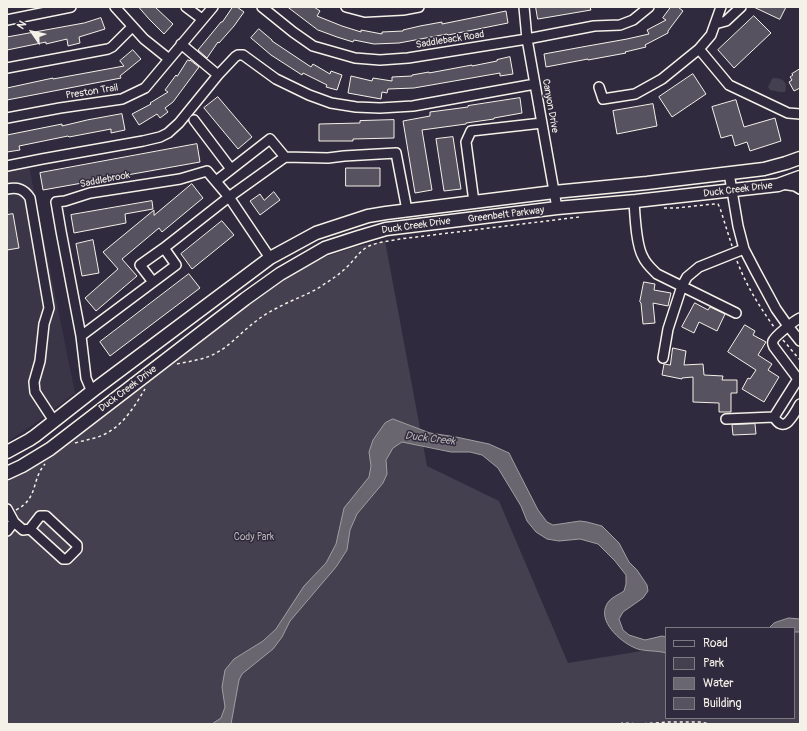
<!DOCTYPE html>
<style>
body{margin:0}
#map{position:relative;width:807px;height:731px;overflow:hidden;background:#2f2a3d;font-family:Pangolin,sans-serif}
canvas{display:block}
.frame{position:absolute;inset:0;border:8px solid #f4f1e8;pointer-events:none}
.legend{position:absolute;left:665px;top:627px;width:130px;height:92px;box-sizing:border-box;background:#2f2a3d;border:1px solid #7e7a81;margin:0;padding:5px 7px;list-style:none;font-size:12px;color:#f4f1e8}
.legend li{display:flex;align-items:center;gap:8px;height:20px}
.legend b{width:20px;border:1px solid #7e7a81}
.north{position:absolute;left:12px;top:12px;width:40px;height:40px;-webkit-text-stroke:3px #2f2a3d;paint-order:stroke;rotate:304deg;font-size:11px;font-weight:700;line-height:16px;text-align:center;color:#f4f1e8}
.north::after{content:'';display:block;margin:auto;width:14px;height:18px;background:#f4f1e8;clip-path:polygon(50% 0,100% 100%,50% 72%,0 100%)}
</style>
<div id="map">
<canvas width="807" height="731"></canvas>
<div class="frame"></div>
<ul class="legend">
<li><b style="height:5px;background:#2f2a3d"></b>Road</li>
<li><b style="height:11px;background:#454050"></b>Park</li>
<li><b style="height:11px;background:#6a6670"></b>Water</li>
<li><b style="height:11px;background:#56525f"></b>Building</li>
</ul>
<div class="north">N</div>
</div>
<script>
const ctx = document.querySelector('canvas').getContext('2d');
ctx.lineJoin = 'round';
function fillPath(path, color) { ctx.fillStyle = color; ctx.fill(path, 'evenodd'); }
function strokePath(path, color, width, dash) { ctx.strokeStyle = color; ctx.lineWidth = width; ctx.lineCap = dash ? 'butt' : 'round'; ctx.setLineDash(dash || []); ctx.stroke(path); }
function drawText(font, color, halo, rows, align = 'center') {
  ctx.font = font + ' Pangolin,sans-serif'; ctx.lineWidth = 3; ctx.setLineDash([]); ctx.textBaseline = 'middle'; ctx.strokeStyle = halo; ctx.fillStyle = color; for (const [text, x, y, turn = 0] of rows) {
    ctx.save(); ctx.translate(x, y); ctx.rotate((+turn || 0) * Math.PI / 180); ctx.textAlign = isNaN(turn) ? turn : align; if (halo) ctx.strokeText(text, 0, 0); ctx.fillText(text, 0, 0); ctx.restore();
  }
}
const built = new Path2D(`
 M29 166 75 393 33 425 7 442V170Z`);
const green = new Path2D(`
 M774 78C784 78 788 83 785 92H780L770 90 768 87 772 79Z
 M385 241 427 466 499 501 568 663 666 647V718H794V628L800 624V724H7V479L22 472 107 414 208 337 249 303 278 284 300 270 325 257 355 247Z`);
const water = new Path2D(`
 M393 419 430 433 456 437 489 444 509 453 515 465 538 510 547 522 553 525 580 521 587 522 602 526 619 543 629 562 637 570 647 585 648 591 643 598 623 612 619 619 623 630 629 635 645 640 662 636 666 637V653C657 650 641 652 633 647 620 641 597 621 607 604 610 598 618 595 624 591L626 584V575L615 561 598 544 580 539 559 541 547 539 536 532 527 521 521 506 498 468 482 455 470 452H451L402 442 393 448 386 460 387 474 383 483 357 514 350 530 347 550 336 567 290 621 282 637 273 649 242 674 239 680 231 724H212L221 718 225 707 222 687 225 670 234 659 263 641 276 629 304 586 326 563 336 544 344 508 369 477 371 466 369 452 373 440 385 423Z
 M789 618 800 619V632H794V628H769L774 623Z`);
const building = new Path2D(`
 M139 7H155L173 24 164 34 149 19Z
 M233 7H237L244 12 234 26 219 43 218 42 207 58 198 50 221 22H222Z
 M288 7H314L320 11 317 16 342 26 361 32V30L382 34V32L403 31V30L420 26 442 22V24L506 11 508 23 448 35 447 34 399 43 374 44 354 40 353 42 337 37 318 30Z
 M536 7H590L591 10 538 19Z
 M671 7H678L683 11 668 31V33L645 45 646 47 625 52 626 53 588 60V59L546 67 544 54 582 47 627 39 649 34 647 30 666 20 663 18Z
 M754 7H786L780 19Z
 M754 16 771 33 734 68 718 50Z
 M101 18 105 29 79 37 80 43 68 46 67 39 46 44V42L7 50V37L84 23Z
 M259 29 272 40V41L311 67 313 64 330 74 331 71 342 75 337 90 326 87 327 85 303 73 302 75 271 55 251 38Z
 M133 50 141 59 120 76 121 78 7 100V88L53 78V79L124 66 120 61Z
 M510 57 513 74 500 76V73L414 88 388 89 387 93 382 92 381 99 348 93 351 76 372 81 373 78 392 81V77L412 76V75L429 72V73L472 65V66L497 61V60Z
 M188 60 190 61V60L199 67 173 102 165 108 168 112 160 118 157 114 139 125 132 114 151 104 150 103 168 92 165 90 176 75 177 76Z
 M800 69V88L794 91 789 82 792 80 790 77 793 75 792 74Z
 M693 74 706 94 672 117 659 97Z
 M218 97 252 137 238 149 204 108Z
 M520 98 522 113 494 118V119L466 123V124L422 130 432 190 415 193 403 121 430 116V112L468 107V106Z
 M736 100 744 127 775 118 781 141 750 151 747 142 735 146 732 135 721 138 712 107Z
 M653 104 657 126 617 134 613 111Z
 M122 114 125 130 111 133V129L69 137 68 136 19 146 20 150 7 152V135L62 124V126L87 120Z
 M394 120V138L353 139V141H319V124L360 123V121Z
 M453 137 461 189 444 191 436 139Z
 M197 144 200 162 43 190 40 173Z
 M346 168H380V186H346Z
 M192 184 203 198 162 232 159 228 122 259 137 276 96 311 85 298 118 269 103 252 154 210V215Z
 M274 192 280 200 260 215 250 201 260 194 264 200Z
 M152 201 153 209 125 214 126 223 74 233 71 215Z
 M13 214 19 248 7 250V215Z
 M222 221 234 235 192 269 181 254Z
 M93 240 99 273 82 276 76 244Z
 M189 274 200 288 110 356 100 342Z
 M644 282 655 284 654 290 671 293 668 306 653 303 655 323 643 324 641 303 640 302Z
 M695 303 708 310 710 307 725 314 717 331 699 322 694 333 682 327Z
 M745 325 755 331 753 335 766 342 758 355 772 364 768 370 779 377 764 402 742 389 748 378 750 379 756 370 728 352Z
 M673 348 686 351 684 365 703 364 704 375 723 376 722 380H737V393H731V412H719V403L693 402V377L682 378V379L662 375 664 364 670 365Z
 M755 424 756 434 733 435 732 425Z`);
const path = new Path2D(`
 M664 208H676L714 204H718L720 208 732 246
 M737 261C746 285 759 306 774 327
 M783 340 800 360
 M177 364C190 361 204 360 216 353 226 348 235 339 244 331 254 322 265 314 277 308 293 299 311 294 326 283 334 278 341 273 348 266 354 260 359 252 367 247 377 242 389 241 400 239L579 217
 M75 443C85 440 94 439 103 435 123 426 134 407 145 389
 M16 510C39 498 31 480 45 464
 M620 724 623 723 641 724 668 722H700L710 724`);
const minor = new Path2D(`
 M115 7 144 39 169 59
 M186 7 202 19
 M262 7 293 32 313 46 355 58 380 60 408 58 527 39 594 26 620 25 633 20 649 7
 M346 7 365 12 403 10 419 7
 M524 7 527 39 557 208
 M721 7 711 35 699 49 729 85 788 113 800 114
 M7 20 71 7
 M715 24 726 21 741 7
 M181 44 218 75
 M7 68 108 49 112 47 132 27
 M599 87 603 99 635 94 662 79 699 49
 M7 118 60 108 122 99 145 88 213 7
 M194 120 231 169
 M7 166 42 159 143 141 160 137 168 133 179 123 218 75 235 57 238 55H243L276 79 309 95 331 103 356 107 380 108 413 106 535 84
 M729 173 738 226 744 249 756 272 776 309 788 326 800 341
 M216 181 270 139 285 157 328 158 344 156 396 153 407 210
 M782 184 795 186 800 189
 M7 189C18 187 24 189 30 198L49 308 44 324 40 361 34 382 35 392 54 421
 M634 201C635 216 636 245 643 257 646 264 652 269 657 274L736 313
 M474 202 466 142 471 131 542 123
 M153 282 140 265 164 248
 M81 336 176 265 164 248 229 197 285 157
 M663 358 668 329 682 286 687 277 699 267 744 249
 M92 392 86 378 81 336 61 231 56 202 65 201 90 193 180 179 207 171 229 197 270 258
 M774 417C785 435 793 415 800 404
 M726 419 774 417 798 379 774 347C773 345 772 343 773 341 774 337 795 320 800 318
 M7 509 14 522 23 530 30 529 40 516H46L77 545V549L67 559H63L30 529
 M7 531 14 522`);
const major = new Path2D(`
 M7 452 29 440 35 436 95 389 270 258 316 233 368 216 386 213 554 192 647 183 764 169 786 163 800 158
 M7 473 22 466 50 449 245 299 280 274 325 248 359 237 386 229 557 208 636 201 778 185 800 177`);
const streetNames = [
 ["Saddleback Road",450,40,-9],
 ["Preston Trail",92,92,-9],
 ["Canyon Drive",550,106,80],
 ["Saddlebrook",105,180,-11],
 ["Duck Creek Drive",738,190,-7],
 ["Greenbelt Parkway",506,215,-7],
 ["Duck Creek Drive",416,226,-8],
 ["Duck Creek Drive",128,389,-37]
];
const parkNames = [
 ["Cody Park",254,537]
];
const waterNames = [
 ["Duck Creek",430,439,7]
];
fillPath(built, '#3b3647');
fillPath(green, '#454050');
fillPath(water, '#6a6670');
strokePath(water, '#a19ea0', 1);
fillPath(building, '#56525f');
strokePath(building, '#f4f1e8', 1);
strokePath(minor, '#f4f1e8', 12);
strokePath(major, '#f4f1e8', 15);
strokePath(path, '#f4f1e8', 1.5, [3, 3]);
strokePath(minor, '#2f2a3d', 9);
strokePath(major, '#2f2a3d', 12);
drawText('10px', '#f4f1e8', '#2f2a3d', streetNames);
drawText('10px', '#b7b3b3', '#2f2a3d', parkNames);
drawText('italic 11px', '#b6b2b2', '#2f2a3d', waterNames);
</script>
